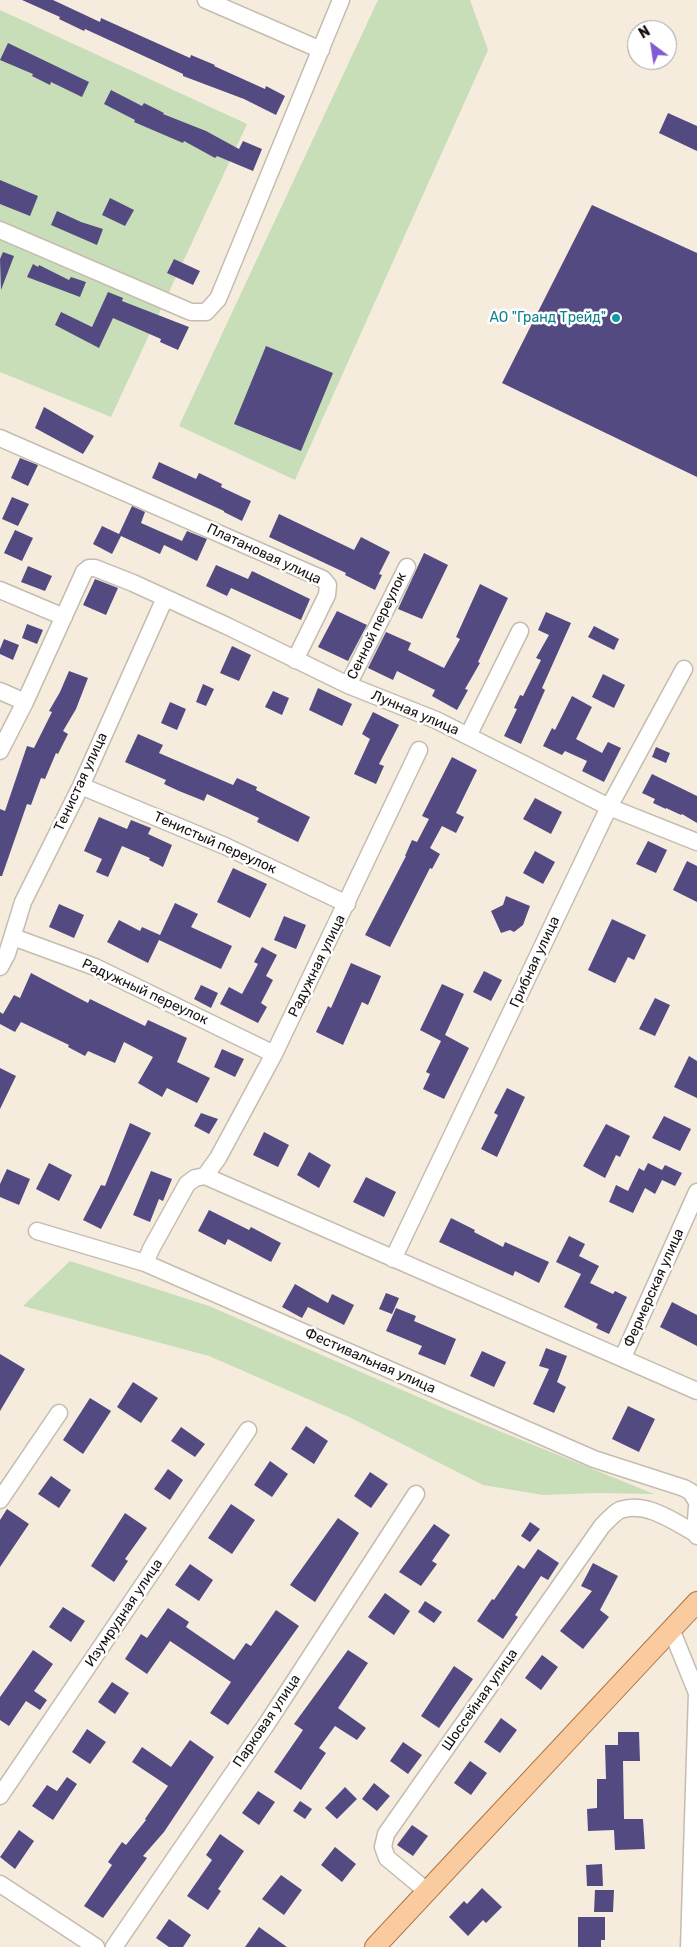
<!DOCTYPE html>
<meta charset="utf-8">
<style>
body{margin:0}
#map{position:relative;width:697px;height:1947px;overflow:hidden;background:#f6ecde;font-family:Rubik,sans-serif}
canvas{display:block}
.north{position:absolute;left:627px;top:20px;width:50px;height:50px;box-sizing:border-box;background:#fff;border:1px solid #a2a19f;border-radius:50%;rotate:329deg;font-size:14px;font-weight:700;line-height:20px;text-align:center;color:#16130e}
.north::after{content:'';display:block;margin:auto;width:18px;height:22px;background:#825ad3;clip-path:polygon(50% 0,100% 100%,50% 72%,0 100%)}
</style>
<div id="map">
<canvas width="697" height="1947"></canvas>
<div class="north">N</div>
</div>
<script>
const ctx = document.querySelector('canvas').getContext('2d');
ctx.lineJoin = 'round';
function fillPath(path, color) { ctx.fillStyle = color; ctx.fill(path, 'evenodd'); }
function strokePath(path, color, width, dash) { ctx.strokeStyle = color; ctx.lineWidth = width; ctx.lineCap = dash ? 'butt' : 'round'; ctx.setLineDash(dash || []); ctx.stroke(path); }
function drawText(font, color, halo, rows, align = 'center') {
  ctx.font = font + ' Rubik,sans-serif'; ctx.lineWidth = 5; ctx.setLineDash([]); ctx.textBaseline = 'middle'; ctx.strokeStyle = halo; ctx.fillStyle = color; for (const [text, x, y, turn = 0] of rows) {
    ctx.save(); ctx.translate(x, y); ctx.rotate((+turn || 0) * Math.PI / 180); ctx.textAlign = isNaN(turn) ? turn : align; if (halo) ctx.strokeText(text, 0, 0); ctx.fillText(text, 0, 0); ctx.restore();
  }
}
const green = new Path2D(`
 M378 0H470L488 50 295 480 179 426Z
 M0 10 247 124 111 417 0 372Z
 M70 1261 209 1306 455 1413 654 1494 598 1493 543 1495 483 1485 349 1417 209 1356 23 1306Z`);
const building = new Path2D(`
 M22 0H53L100 22 101 18 190 58 191 55 215 65 214 66 265 89 266 86 285 96 276 115 244 99 183 76V74L85 29 84 31 59 19 60 17Z
 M8 43 89 82 82 97 51 82 50 85 32 76 33 74 0 60Z
 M111 90 142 106 144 103 164 113 163 114 206 131 239 149 243 141 262 149 253 171 217 156 215 158 184 141 183 143 134 122 135 120 104 104Z
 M668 113 697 126V151L659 133Z
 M0 180 38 196 30 216 0 204Z
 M110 198 134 210 125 226 102 215Z
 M592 205 697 253V477L502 383Z
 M57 211 81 222 103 229 97 245 51 225Z
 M3 252 14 256 1 290 0 259Z
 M174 259 200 271 193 285 167 273Z
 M33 264 38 267 39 265 69 280 71 277 86 282 80 297 27 277Z
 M108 292 123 298 122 301 189 327 178 350 160 342 161 339 113 318 99 348 55 325 61 312 92 327Z
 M266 346 333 373 301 451 234 424Z
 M44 407 94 436 83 454 35 428Z
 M20 458 38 465 28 486 11 478Z
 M159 462 196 479 199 473 222 484 221 487 251 501 242 521 224 512V511L152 478Z
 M12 497 29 504 18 526 2 519Z
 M132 506 145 512 141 523 182 541 187 531 207 539 197 561 164 545 160 554 121 536 112 554 93 544 102 526 119 534Z
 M279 514 354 550 361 537 390 552 379 574 382 575 375 590 345 575 346 573 269 537Z
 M15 530 33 538 22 561 4 553Z
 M424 553 448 565 422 619 398 609Z
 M216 565 248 579 252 571 310 599 301 620 231 588 227 596 206 586Z
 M28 566 52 576 45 591 21 582Z
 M95 579 118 588 106 615 83 605Z
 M480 584 508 598 478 662 480 663 465 689 468 690 457 710 432 696 435 690 397 671 393 680 368 668 386 632 411 643 408 650 444 668 460 639 456 637Z
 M337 611 367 625 348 661 318 647Z
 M546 612 571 623 542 688 545 690 521 744 504 736 517 709 514 708 520 695 523 696 541 660 536 658 549 635 538 630Z
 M27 624 43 630 37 644 22 638Z
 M594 626 619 639 614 650 588 637Z
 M4 639 19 645 13 660 0 654V649Z
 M232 646 251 655 239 681 220 673Z
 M69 671 88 678 76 709 63 731 68 734 58 754 56 753 45 779 41 778 31 805 27 804 2 876H0V809L5 811 27 746 34 748 52 712 49 711 60 692Z
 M603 674 625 685 614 708 592 697Z
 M203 684 214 689 206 706 196 702Z
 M318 688 352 704 342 726 309 710Z
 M273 691 289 698 282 715 265 707Z
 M572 696 592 707 576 739 602 753 608 742 621 748 604 782 582 771 587 761 565 751 562 755 543 746 552 728 555 730Z
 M170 702 186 709 177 730 161 723Z
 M373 712 399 725 379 764 384 766 376 784 354 774 370 739 362 734Z
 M138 734 163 745 159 753 233 785 237 778 257 787 256 790 310 817 298 842 257 822 259 818 207 794 204 801 179 791 164 784 166 780 125 762Z
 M656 747 670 753 666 763 652 757Z
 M452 757 477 770 456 813 464 817 456 833 442 826 430 848 440 854 432 869 430 868 390 947 365 935 406 856H405L412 840 417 842 429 819 422 816Z
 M652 774 697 796V823L682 814 681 815 666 808V809L653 803 655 799 642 793Z
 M535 798 562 812 551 834 523 819Z
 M99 817 127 829 131 820 151 828 148 834 172 845 163 867 149 860 150 858 122 846 108 877 96 872 102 859 84 851Z
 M648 841 667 850 656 873 636 864Z
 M535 851 555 862 543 884 523 873Z
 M687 861 697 866V902L673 890Z
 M233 868 267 884 250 918 217 902Z
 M506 896 530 906 523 925 514 932 510 930 501 933 491 911 503 905Z
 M175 903 198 914 191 927 232 946 221 969 159 940 148 963 107 942 119 920 140 931 142 927 160 935Z
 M59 904 84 915 74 938 49 927Z
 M284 916 306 925 296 949 274 940Z
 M612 919 646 935 634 960 628 957 615 983 588 970Z
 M262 947 277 955 266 976 273 980 261 1003 267 1007 258 1023 220 1004 229 987 242 994 258 964 254 962Z
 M351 963 381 976 368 1005 362 1002 343 1045 316 1032 328 1006 331 1008Z
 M484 971 502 980 491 1001 473 992Z
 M31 973 88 1003 90 999 145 1026 148 1020 187 1038 177 1062 210 1078 197 1103 167 1088 162 1097 138 1083 153 1057 124 1042 115 1063 88 1051 85 1056 68 1047 69 1045 21 1022 15 1032 0 1024V1012L3 1014 14 995 20 998Z
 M442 984 464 994 445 1035 469 1048 444 1099 423 1089 430 1074 426 1072 441 1041 420 1030Z
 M201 985 218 993 211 1008 194 999Z
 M655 998 670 1005 655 1036 639 1029Z
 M222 1049 244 1059 235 1077 214 1067Z
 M689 1056 697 1061V1098L674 1087Z
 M0 1068 16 1076 0 1109Z
 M507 1088 525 1097 497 1157 481 1149 498 1115 494 1113Z
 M201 1113 218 1119 209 1134 194 1126Z
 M664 1116 691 1129 680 1151 652 1138Z
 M130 1123 151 1133 101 1229 83 1220 101 1185 105 1186Z
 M606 1124 630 1136 620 1157 616 1155 605 1178 583 1166Z
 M264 1132 289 1145 278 1167 253 1155Z
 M309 1152 331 1165 319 1188 297 1175Z
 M49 1163 72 1175 59 1201 36 1189Z
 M648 1163 662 1170 665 1165 682 1173 675 1186 662 1180 655 1194 645 1188 633 1213 609 1202 616 1185 628 1191 639 1168 644 1171Z
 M7 1169 30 1179 19 1205 0 1197V1184Z
 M151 1171 172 1179 163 1201 159 1199 150 1222 133 1215Z
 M366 1177 396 1192 384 1217 353 1202Z
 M209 1210 249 1230 251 1227 281 1243 271 1262 228 1239 225 1245 198 1231Z
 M451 1218 475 1230 474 1232 503 1247 505 1242 549 1262 539 1283 515 1271 513 1276 439 1242Z
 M569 1236 585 1244 579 1256 599 1266 590 1283 613 1294 615 1291 627 1297 609 1334 596 1328 598 1324 564 1307 581 1274 556 1262Z
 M295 1284 328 1303 332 1294 354 1305 344 1325 308 1307 302 1318 282 1307Z
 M386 1293 399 1298 392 1314 379 1309Z
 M672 1302 697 1315V1346L660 1327Z
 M396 1308 416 1316 414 1321 456 1339 445 1365 418 1354 422 1346 386 1331Z
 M546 1348 567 1356 557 1382 566 1387 554 1413 533 1404 549 1369 539 1366Z
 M482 1351 506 1362 494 1387 470 1376Z
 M0 1354 25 1369 0 1411Z
 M133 1382 158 1398 141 1423 117 1407Z
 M90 1398 111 1411 83 1454 63 1440Z
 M628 1406 655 1419 639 1452 612 1439Z
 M306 1426 328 1441 314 1464 291 1449Z
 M181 1427 205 1444 195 1457 171 1441Z
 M270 1461 288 1474 272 1497 254 1485Z
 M168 1469 183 1480 170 1500 154 1489Z
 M370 1472 388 1484 371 1508 354 1496Z
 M51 1476 71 1490 59 1508 38 1494Z
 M231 1504 255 1520 232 1554 208 1538Z
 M7 1509 29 1524 0 1567V1520Z
 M125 1513 147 1528 125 1559 128 1561 114 1582 91 1566Z
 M338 1518 359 1533 315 1602 290 1585Z
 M530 1522 540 1529 530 1542 521 1536Z
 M434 1524 450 1535 432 1561 437 1564 421 1586 399 1572Z
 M538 1549 559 1563 548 1580 541 1576 515 1615 518 1617 503 1639 477 1621 492 1599 494 1600 518 1565 524 1569Z
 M593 1563 618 1576 600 1610 609 1617 583 1649 560 1631 592 1591 581 1586Z
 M190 1564 213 1580 199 1601 175 1585Z
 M385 1593 410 1611 394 1635 368 1617Z
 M425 1601 442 1612 434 1623 418 1612Z
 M63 1607 85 1621 71 1642 49 1627Z
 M168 1608 189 1622 186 1627 234 1660 246 1643 251 1646 276 1610 299 1626 228 1725 210 1713 231 1682 170 1641 147 1674 125 1659 141 1634 147 1638Z
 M33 1650 53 1664 34 1691 47 1700 40 1710 26 1701 9 1726 0 1720V1697Z
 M348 1650 368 1663 338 1708 366 1728 357 1740 335 1726 319 1748 326 1753 301 1790 274 1772 303 1730 294 1724Z
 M542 1655 558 1667 541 1690 525 1678Z
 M454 1666 473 1679 439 1728 421 1716Z
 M112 1682 129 1693 115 1714 98 1702Z
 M501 1718 517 1730 500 1753 484 1742Z
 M87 1729 106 1742 90 1764 72 1752Z
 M618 1732H639L640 1761H623L624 1819H643L645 1849 615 1850 614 1830 588 1831 587 1809 597 1808V1779H606L605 1745H618Z
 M190 1740 214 1757 164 1832 143 1856 147 1858 103 1918 84 1906 112 1865 108 1862 122 1842 126 1845 146 1820 145 1819 168 1786 132 1762 142 1747 171 1767Z
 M403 1742 422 1755 408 1774 390 1761Z
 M470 1761 487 1773 471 1795 454 1783Z
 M67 1777 77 1784 53 1820 32 1806 47 1785 57 1791Z
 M374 1783 390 1796 377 1811 362 1799Z
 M345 1787 357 1799 337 1819 325 1808Z
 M258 1791 275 1802 259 1825 242 1813Z
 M300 1801 312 1809 305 1819 293 1811Z
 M412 1825 428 1836 413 1856 397 1845Z
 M19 1830 34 1841 15 1869 0 1857Z
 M220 1834 244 1851 218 1889 221 1891 208 1910 187 1896 212 1860 206 1855Z
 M335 1847 356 1864 342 1882 321 1865Z
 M602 1864 603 1886H587L586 1865Z
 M281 1875 302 1890 284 1915 262 1899Z
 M482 1888 502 1907 486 1923 483 1920 468 1936 449 1917 464 1901 467 1904Z
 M595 1890H614L613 1912H594Z
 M578 1917H605V1940H601V1947H578Z
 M169 1919 191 1935 183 1947H169L156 1938Z
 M259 1927 287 1947H245Z`);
const minor = new Path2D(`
 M206 0 321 50
 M0 230 191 312H206L218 299 341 0
 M0 438 323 579 328 585 327 595 295 660
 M0 590 64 617
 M348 685 407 567
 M0 691 25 702
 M468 736 520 631
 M0 751 25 702 84 572 89 568H95L133 583 227 626 348 685 436 720 609 807 697 842
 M81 786 225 846 347 904
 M13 937 95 967 274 1054
 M0 967 7 954 23 902 81 786 165 598
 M205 1176 697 1391
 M205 1176 218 1158 274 1054 419 750
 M37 1231 145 1263 594 1459 684 1488 691 1492 697 1502
 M393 1259 609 807 684 669
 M145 1263 151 1249 187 1184 195 1178 205 1176
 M623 1357 697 1192
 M0 1500 59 1413
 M697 1507 695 1533 697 1536
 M671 1629 697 1693 689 1947
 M0 1796 248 1430
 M0 1884 96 1947
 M428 1892 387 1858 383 1847 386 1834 602 1526C607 1521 614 1513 620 1510 646 1501 673 1521 695 1533
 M114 1947 268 1722 416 1494`);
const major = new Path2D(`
 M375 1947 697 1602`);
const markers = [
 [616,318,5,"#0f9aa8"]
];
const cultureNames = [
 ["АО \"Гранд Трейд\"",606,318]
];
const streetNames = [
 ["Платановая улица",264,554,25],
 ["Сенной переулок",377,626,-64],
 ["Лунная улица",415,713,23],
 ["Тенистая улица",81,782,-65],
 ["Тенистый переулок",215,843,24],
 ["Грибная улица",535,962,-65],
 ["Радужная улица",317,966,-64],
 ["Радужный переулок",145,992,25],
 ["Фермерская улица",654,1288,-66],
 ["Фестивальная улица",370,1361,24],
 ["Изумрудная улица",124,1613,-56],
 ["Шоссейная улица",480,1700,-55],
 ["Парковая улица",267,1721,-56]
];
fillPath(green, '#c7deb8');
fillPath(building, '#534a82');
strokePath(minor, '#c5bcaf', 19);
strokePath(major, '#aa7444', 22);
strokePath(minor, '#fff', 16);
strokePath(major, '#fbcba0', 20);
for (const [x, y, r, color] of markers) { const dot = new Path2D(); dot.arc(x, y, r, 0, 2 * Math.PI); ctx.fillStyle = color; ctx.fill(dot); strokePath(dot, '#fff', 2); }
drawText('14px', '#0d838f', '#fff', cultureNames, 'right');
drawText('14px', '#16130e', '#fff', streetNames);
</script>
